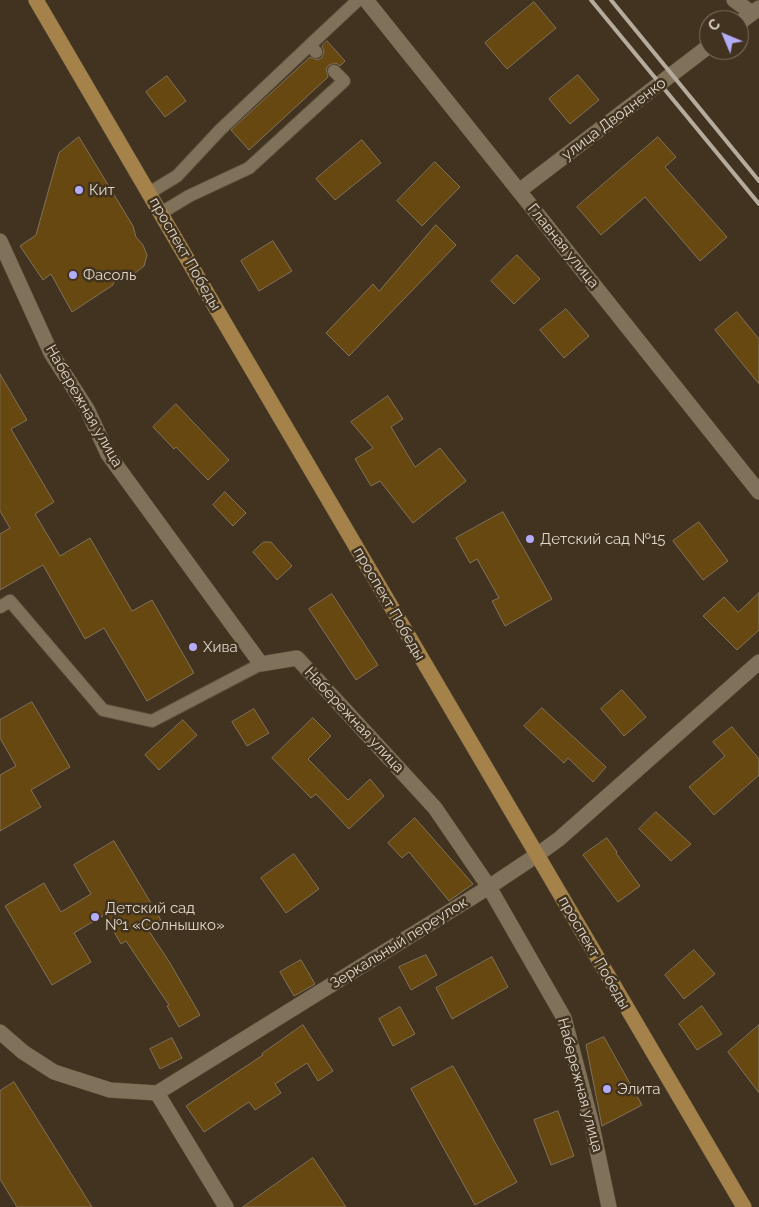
<!DOCTYPE html>
<meta charset="utf-8">
<style>
body{margin:0}
#map{position:relative;width:759px;height:1207px;overflow:hidden;background:#41331f;font-family:Raleway,sans-serif}
canvas{display:block}
.north{position:absolute;left:699px;top:10px;width:50px;height:50px;box-sizing:border-box;background:#41331f;border:1px solid #807563;border-radius:50%;rotate:315deg;font-size:14px;font-weight:700;line-height:20px;text-align:center;color:#dfd7ca}
.north::after{content:'';display:block;margin:auto;width:18px;height:22px;background:#b3acf9;clip-path:polygon(50% 0,100% 100%,50% 72%,0 100%)}
</style>
<div id="map">
<canvas width="759" height="1207"></canvas>
<div class="north">С</div>
</div>
<script>
const ctx = document.querySelector('canvas').getContext('2d');
ctx.lineJoin = 'round';
function fillPath(path, color) { ctx.fillStyle = color; ctx.fill(path, 'evenodd'); }
function strokePath(path, color, width, dash) { ctx.strokeStyle = color; ctx.lineWidth = width; ctx.lineCap = dash ? 'butt' : 'round'; ctx.setLineDash(dash || []); ctx.stroke(path); }
function drawText(font, color, halo, rows, align = 'center') {
  ctx.font = font + ' Raleway,sans-serif'; ctx.lineWidth = 5; ctx.setLineDash([]); ctx.textBaseline = 'middle'; ctx.strokeStyle = halo; ctx.fillStyle = color; for (const [text, x, y, turn = 0] of rows) {
    ctx.save(); ctx.translate(x, y); ctx.rotate((+turn || 0) * Math.PI / 180); ctx.textAlign = isNaN(turn) ? turn : align; if (halo) ctx.strokeText(text, 0, 0); ctx.fillText(text, 0, 0); ctx.restore();
  }
}
const building = new Path2D(`
 M534 2 556 28 507 69 485 43Z
 M327 41 345 61 340 66 336 63 329 65 326 69 328 77 249 150 231 130 310 57 317 60 322 58 324 51 322 46Z
 M578 75 599 100 570 124 549 99Z
 M167 76 186 101 165 117 146 92Z
 M79 137 133 226 136 237 143 245 147 255 144 266 129 278 116 277 113 285 72 312 51 274 43 280 20 246 36 235 59 153Z
 M658 137 676 157 665 167 727 237 700 261 645 197 601 235 577 207Z
 M362 140 381 163 335 200 316 179Z
 M435 162 460 187 422 226 397 201Z
 M436 225 456 245 349 356 326 333 373 284 379 291Z
 M273 241 292 271 259 291 241 261Z
 M517 255 540 279 514 304 491 281Z
 M566 309 589 336 564 358 540 330Z
 M737 312 759 339V384L715 330Z
 M0 374 27 420 11 429 54 502 35 514 60 556 90 538 132 611 152 600 194 673 147 701 104 628 85 639 43 565 0 590V534L10 528 0 511Z
 M388 396 403 419 391 427 415 467 440 448 466 481 413 523 380 481 371 486 355 459 373 448 351 422Z
 M176 404 229 460 208 480 176 447 174 449 153 427Z
 M225 492 246 513 233 526 213 505Z
 M503 512 552 599 505 626 492 601 499 598 477 559 470 563 456 538Z
 M699 522 728 561 703 580 673 541Z
 M264 542H271L292 566 277 580 253 552Z
 M759 593V630L737 650 703 616 724 597 738 612Z
 M332 594 378 665 356 680 309 609Z
 M622 690 646 717 624 736 601 709Z
 M32 702 70 767 31 790 41 807 0 831V775L16 766 0 738V720Z
 M542 708 606 767 593 782 568 758 564 763 524 726Z
 M254 709 269 733 247 746 232 722Z
 M313 718 331 736 308 759 348 800 370 779 384 796 349 829 316 794 311 798 272 758Z
 M183 720 197 735 159 770 145 755Z
 M732 727 759 759V775L714 815 689 787 725 756 713 742Z
 M656 812 691 844 671 861 639 829Z
 M415 818 473 884 449 901 409 852 402 858 388 843Z
 M607 838 617 852 616 853 640 886 618 902 583 855Z
 M114 841 161 920 147 928 170 963 200 1015 179 1027 167 1006 169 1005 126 941 121 944 104 915 74 933 91 962 52 985 5 906 44 883 61 912 91 894 74 865Z
 M294 854 319 889 286 913 261 878Z
 M694 950 715 974 684 999 665 975Z
 M426 955 437 975 411 990 399 967Z
 M492 957 508 987 452 1019 436 988Z
 M301 960 315 984 294 996 280 972Z
 M702 1006 722 1034 697 1050 679 1024Z
 M400 1007 415 1034 393 1046 379 1019Z
 M303 1025 333 1071 318 1081 307 1063 275 1084 281 1093 255 1110 249 1102 204 1132 186 1106 263 1055 262 1054Z
 M759 1025V1093L728 1052Z
 M604 1037 642 1105 602 1126 586 1045Z
 M172 1038 182 1058 160 1069 150 1049Z
 M453 1066 517 1182 475 1205 411 1089Z
 M14 1082 92 1207H17L0 1179V1091Z
 M558 1111 574 1156 551 1165 534 1120Z
 M313 1158 346 1207H243Z`);
const lane = new Path2D(`
 M310 45 358 0
 M149 193 177 176 220 130 310 45 316 52
 M161 213 189 196 249 168 344 81 334 71
 M0 607 10 601 103 710 152 721 261 664`);
const street = new Path2D(`
 M366 0 519 191
 M734 0 752 13
 M0 241 51 353 87 409 108 454 261 664 297 658 435 808 489 887 564 1018 591 1121 609 1207
 M0 1032 23 1052 54 1072 110 1090 157 1093 489 887 537 855
 M157 1093 226 1207`);
const secondary = new Path2D(`
 M739 23 759 8
 M709 46 519 191 759 492
 M537 855 559 839 759 662`);
const primary = new Path2D(`
 M36 0 217 310 744 1207`);
const rail = new Path2D(`
 M591 0 759 204
 M611 0 759 181`);
const markers = [
 [79,190,5,"#b3acf9"],
 [73,275,5,"#b3acf9"],
 [530,539,5,"#b3acf9"],
 [193,647,5,"#b3acf9"],
 [95,917,5,"#b3acf9"],
 [607,1089,5,"#b3acf9"]
];
const streetNames = [
 ["улица Дводненко",614,119,-37],
 ["Главная улица",563,246,51],
 ["проспект Победы",185,254,60],
 ["Набережная улица",84,406,60],
 ["проспект Победы",389,604,60],
 ["Набережная улица",354,720,47],
 ["Зеркальный переулок",399,943,-32],
 ["проспект Победы",594,953,60],
 ["Набережная улица",580,1085,75]
];
const poiNames = [
 ["Кит",89,190],
 ["Фасоль",83,275],
 ["Детский сад №15",540,539],
 ["Хива",203,647],
 ["Детский сад",105,908],
 ["№1 «Солнышко»",105,925],
 ["Элита",617,1089]
];
fillPath(building, '#674810');
strokePath(building, '#81725c', 1);
strokePath(lane, '#5b503d', 14);
strokePath(street, '#5b503d', 16);
strokePath(secondary, '#5b503d', 16);
strokePath(primary, '#5b503d', 16);
strokePath(lane, '#80715a', 12);
strokePath(street, '#80715a', 15);
strokePath(secondary, '#80715a', 15);
strokePath(primary, '#a48249', 15);
strokePath(rail, '#b5ac9d', 4);
for (const [x, y, r, color] of markers) { const dot = new Path2D(); dot.arc(x, y, r, 0, 2 * Math.PI); ctx.fillStyle = color; ctx.fill(dot); strokePath(dot, '#41331f', 2); }
drawText('15px', '#dfd7ca', '#41331f', streetNames);
drawText('15px', '#dfd7ca', '#41331f', poiNames, 'left');
</script>
